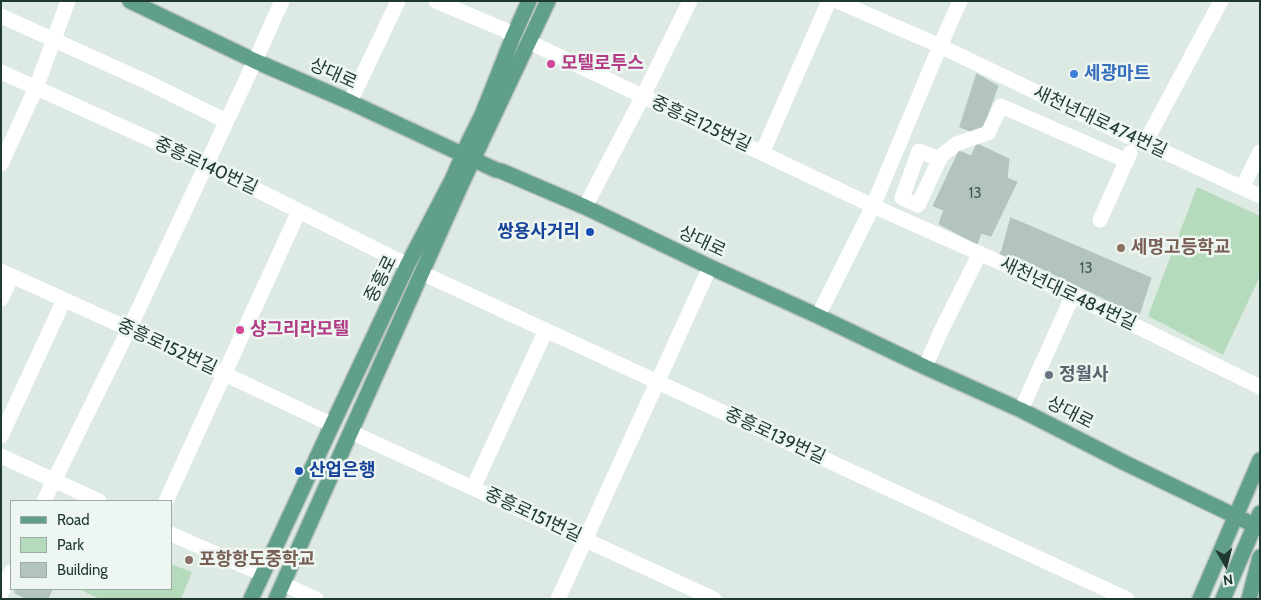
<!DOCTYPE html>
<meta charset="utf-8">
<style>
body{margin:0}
#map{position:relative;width:1261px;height:600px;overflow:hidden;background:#dde9e3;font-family:Cabin,sans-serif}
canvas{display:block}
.frame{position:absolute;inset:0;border:2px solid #1f392f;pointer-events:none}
.legend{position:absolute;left:10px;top:500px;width:162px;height:90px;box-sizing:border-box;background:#edf6f1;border:1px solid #9baaa3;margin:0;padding:6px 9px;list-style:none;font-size:15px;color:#1f392f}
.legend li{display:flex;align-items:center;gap:10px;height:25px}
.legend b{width:25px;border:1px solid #9baaa3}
.north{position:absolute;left:1201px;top:540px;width:50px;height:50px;-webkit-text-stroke:4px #edf6f1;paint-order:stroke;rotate:172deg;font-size:14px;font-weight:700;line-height:20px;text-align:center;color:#1f392f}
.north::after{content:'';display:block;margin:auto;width:18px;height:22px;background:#1f392f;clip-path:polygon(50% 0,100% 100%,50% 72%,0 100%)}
</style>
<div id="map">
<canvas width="1261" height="600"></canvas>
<div class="frame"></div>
<ul class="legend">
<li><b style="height:6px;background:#60a08a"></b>Road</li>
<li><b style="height:14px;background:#b5dbbc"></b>Park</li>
<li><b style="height:14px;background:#b2c4bb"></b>Building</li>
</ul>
<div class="north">N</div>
</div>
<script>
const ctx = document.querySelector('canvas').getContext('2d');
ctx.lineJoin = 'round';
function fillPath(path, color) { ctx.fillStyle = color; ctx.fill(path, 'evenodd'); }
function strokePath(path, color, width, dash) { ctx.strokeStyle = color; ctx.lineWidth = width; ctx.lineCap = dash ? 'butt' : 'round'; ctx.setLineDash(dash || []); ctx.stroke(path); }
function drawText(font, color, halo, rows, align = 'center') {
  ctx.font = font + ' Cabin,"Noto Sans KR",sans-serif'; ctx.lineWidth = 5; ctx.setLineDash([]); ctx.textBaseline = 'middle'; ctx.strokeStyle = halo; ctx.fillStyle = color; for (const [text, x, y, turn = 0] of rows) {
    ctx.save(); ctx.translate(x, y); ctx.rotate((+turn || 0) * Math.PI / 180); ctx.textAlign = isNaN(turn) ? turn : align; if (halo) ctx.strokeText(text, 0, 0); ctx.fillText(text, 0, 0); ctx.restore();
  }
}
const green = new Path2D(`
 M1197 187 1260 216V276L1223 355 1148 316Z
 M171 564 192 572 181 599H99L83 591 84 589H171Z`);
const building = new Path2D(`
 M977 74 998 86 980 135 960 127Z
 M977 144 1009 159 1007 178 1017 182 991 236 981 233 977 244 939 224 944 210 933 206 959 151 971 156Z
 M1011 218 1151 278 1137 321 1126 315 1128 310 1012 254 1009 260 999 255 1002 250Z
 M16 589H52L48 599H27L15 593Z`);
const minor = new Path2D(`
 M436 1 505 30 513 37
 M837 1 940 46 1136 140 1145 143 1260 196
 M1 16 147 82 226 121
 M529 42 873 206 1073 295 1260 387
 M1 72 205 164 395 259 408 264
 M350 102 398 1
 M1145 143 1221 1
 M762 153 829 1
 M940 159 919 151 902 198 918 205 941 156 956 144 988 133 1001 106 1127 161
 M1 164 36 88 68 1
 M1242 188 1260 152
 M585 207 643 96 690 1
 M1100 220 1130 153
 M1 271 129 329 322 420 333 423
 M422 273 1127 599
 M1 299 12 276
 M818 316 873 206 940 46 960 1
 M925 367 941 331 980 253
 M1021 410 1073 295
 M351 432 714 599
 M1 436 64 300
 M1 456 99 501
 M473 488 546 330
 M44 501 129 329 255 61 282 1
 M166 501 299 211
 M171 534 262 574
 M283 584 316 599
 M1 594 11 572
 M558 599 710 267`);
const major = new Path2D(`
 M130 1 255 61 350 102 496 170 501 171 585 207 710 267 818 316 925 367 1021 410 1125 463 1254 525
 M251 599 333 423 408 264 452 180 469 141 482 115 513 37 529 1
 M276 599 461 185 548 1
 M1200 599 1260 460
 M1223 599 1260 513
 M1249 599 1260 557`);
const markers = [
 [551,64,5,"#d1479c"],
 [1074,74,5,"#3f7fe0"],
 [590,232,5,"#1a4fb4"],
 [1121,248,5,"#8d6e63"],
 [240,330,5,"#d1479c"],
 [1049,375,5,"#6b7280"],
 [299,471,5,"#1a4fb4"],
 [189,560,5,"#8d6e63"]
];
const numberNames = [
 ["13",975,194],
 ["13",1086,269]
];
const hotelNames = [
 ["모텔로투스",561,64],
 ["샹그리라모텔",250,330]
];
const streetNames = [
 ["상대로",333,74,24],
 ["새천년대로474번길",1100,122,25],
 ["중흥로125번길",701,124,25],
 ["중흥로140번길",206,166,25],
 ["상대로",702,242,25],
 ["중흥로",381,279,-64],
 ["새천년대로484번길",1068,294,25],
 ["중흥로152번길",167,347,25],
 ["상대로",1070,413,27],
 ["중흥로139번길",775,436,25],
 ["중흥로151번길",533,515,25]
];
const shopNames = [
 ["세광마트",1084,74]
];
const transitNames = [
 ["쌍용사거리",580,232],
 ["산업은행",309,471,"left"]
];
const educationNames = [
 ["세명고등학교",1131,248],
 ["포항항도중학교",199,560]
];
const worshipNames = [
 ["정월사",1059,375]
];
fillPath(green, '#b5dbbc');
fillPath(building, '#b2c4bb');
strokePath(building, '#afc3b9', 1);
strokePath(major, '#bcc4c1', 18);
strokePath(minor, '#fff', 15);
strokePath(major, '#60a08a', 15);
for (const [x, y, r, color] of markers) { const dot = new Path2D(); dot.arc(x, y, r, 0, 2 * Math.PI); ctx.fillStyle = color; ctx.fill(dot); strokePath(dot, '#edf6f1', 2); }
drawText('15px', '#445c52', null, numberNames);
drawText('bold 18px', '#b23c85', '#edf6f1', hotelNames, 'left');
drawText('18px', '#1f392f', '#edf6f1', streetNames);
drawText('bold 18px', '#366cbe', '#edf6f1', shopNames, 'left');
drawText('bold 18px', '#164399', '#edf6f1', transitNames, 'right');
drawText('bold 18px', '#785e54', '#edf6f1', educationNames, 'left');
drawText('bold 18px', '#5b616d', '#edf6f1', worshipNames, 'left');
</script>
